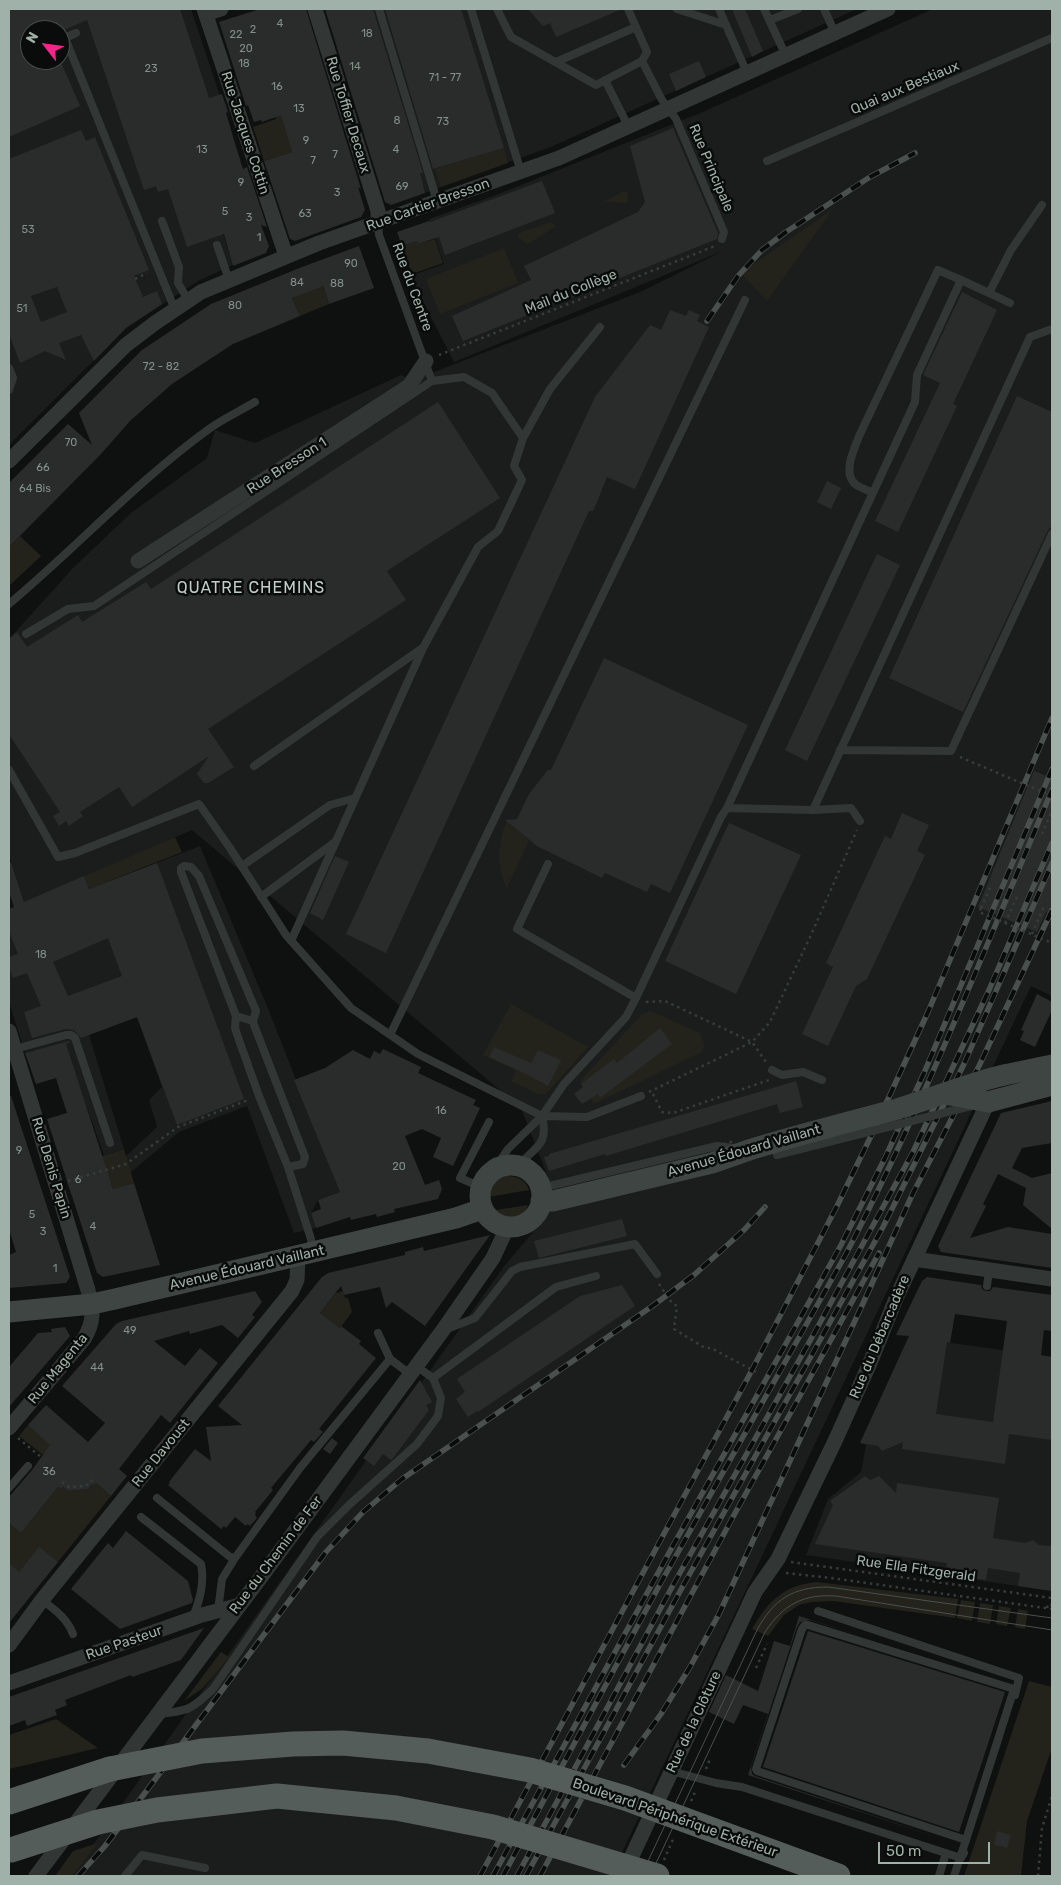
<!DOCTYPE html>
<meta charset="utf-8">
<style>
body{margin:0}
#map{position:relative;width:1061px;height:1885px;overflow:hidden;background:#0f1010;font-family:Rubik,sans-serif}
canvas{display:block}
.frame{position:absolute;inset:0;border:10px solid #a0b1a9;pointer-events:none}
.north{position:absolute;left:20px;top:20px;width:50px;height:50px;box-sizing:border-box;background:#0a0b0b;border:1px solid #464d4a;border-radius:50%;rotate:300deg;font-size:14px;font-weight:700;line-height:20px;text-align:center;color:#a0b1a9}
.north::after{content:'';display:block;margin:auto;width:18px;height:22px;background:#f02789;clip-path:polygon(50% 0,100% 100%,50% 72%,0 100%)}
.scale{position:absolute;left:878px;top:1842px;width:112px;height:22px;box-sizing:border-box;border:2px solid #a0b1a9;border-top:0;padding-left:6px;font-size:15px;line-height:18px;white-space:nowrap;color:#a0b1a9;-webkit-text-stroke:4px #0a0b0b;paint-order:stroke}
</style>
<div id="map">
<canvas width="1061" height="1885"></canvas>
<div class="frame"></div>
<div class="north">N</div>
<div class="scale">50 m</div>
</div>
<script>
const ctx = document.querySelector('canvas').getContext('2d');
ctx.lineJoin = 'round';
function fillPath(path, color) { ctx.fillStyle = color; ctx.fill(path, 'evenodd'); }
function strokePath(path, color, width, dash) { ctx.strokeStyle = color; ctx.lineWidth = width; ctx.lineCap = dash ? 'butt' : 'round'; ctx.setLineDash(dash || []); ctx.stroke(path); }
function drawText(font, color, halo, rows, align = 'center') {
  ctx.font = font + ' Rubik,sans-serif'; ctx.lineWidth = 5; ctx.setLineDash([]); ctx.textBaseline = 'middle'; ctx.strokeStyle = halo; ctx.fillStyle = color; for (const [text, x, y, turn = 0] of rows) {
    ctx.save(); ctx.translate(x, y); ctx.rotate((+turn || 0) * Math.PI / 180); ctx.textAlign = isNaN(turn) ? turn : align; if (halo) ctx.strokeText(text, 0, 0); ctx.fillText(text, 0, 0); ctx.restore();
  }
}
const built = new Path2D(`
 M9 9H150L151 11 157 9H191L222 102 185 114 233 265 198 281 126 328 9 445ZM30 30H60V60H30Z
 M370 9H857L553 146 425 193Z
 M933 9H1052V996L1031 986 611 1876H71L505 1265 540 1224 555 1195 521 1108 192 830 85 876 89 889 200 846 269 1011 340 1192 318 1200 311 1213 316 1228 294 1233 247 1106 179 1132 131 1172 90 1184 87 1189 71 1195 65 1176 126 1156 157 1127 149 1100 162 1087 137 1017 89 1035 124 1149 104 1155 80 1089 35 1056 33 1050 25 1053 9 1002V909L24 902 9 855V639L73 568 131 513 207 458 215 430 255 443 401 375 415 382 429 374 640 292 723 251 454 362 410 276 444 264 429 219 496 195 698 114Z
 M909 1337 1052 1357V1591L806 1555 828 1499 861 1472 866 1445 860 1443Z`);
const green = new Path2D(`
 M285 93 283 121 292 152 264 161 253 127 276 119 273 109Z
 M504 148 508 163 441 187 435 169Z
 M624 191 627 192 628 200 627 203 604 202Z
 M833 209 767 301 741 273Z
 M548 223H552L556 226 530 243 527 244 518 237 519 233Z
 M435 239 443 263 412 274 402 246 417 241 418 244Z
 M504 248 518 283 440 314 426 279Z
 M320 279 329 304 300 316 292 298Z
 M13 511 20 536 41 556 9 586V547L20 536 9 525V516Z
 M507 820 510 825 529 840 507 888C496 867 498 841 507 820Z
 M175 837 182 852 89 889 84 876Z
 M511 1004 588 1047 546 1094H538L511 1081 516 1070 483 1055Z
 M651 1011 700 1033 705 1046 700 1053 594 1104 581 1084V1080L642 1014Z
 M124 1149 134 1183 113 1189 102 1156Z
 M507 1176C517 1176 526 1180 529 1190L489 1197C489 1186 496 1179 507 1176Z
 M528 1205 525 1212C515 1219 504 1219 496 1210Z
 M343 1291 345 1298H348L352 1312 340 1328 320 1313 336 1293Z
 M28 1425 51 1445 43 1455 19 1436Z
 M96 1483 111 1496 58 1562 24 1566 9 1586V1570L12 1566 9 1563V1527L11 1524 21 1533 58 1487 61 1489 63 1487 68 1491 88 1489 92 1484 94 1485Z
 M817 1582 958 1599 955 1618 833 1601 812 1602 799 1605 784 1615 768 1636 752 1629C768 1601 784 1585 817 1582Z
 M961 1600 975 1602 972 1621 957 1618Z
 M980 1603 993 1605 990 1624 977 1622Z
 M999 1606 1011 1608 1007 1626 996 1624Z
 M1018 1609 1028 1611 1025 1629 1015 1627Z
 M221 1652 229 1657 203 1688 184 1701Z
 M1029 1681 1052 1687V1748L1027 1821 1021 1876H964Z
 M56 1719 98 1748 9 1769V1735Z
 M98 1843 72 1876H55L73 1851Z`);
const building = new Path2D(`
 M9 9H180L209 98 222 94 228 112 226 113 237 150 243 169 247 167 267 227 261 225 269 246 266 253 233 266 224 234 187 247 168 189 158 192 156 186 144 190 87 20 64 30H30V60H60L80 106 9 137Z
 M260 9H306L361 189 358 187 365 210 361 217 295 241 290 239 264 161 292 152 281 115 262 122 261 120 254 122 248 105 246 106 219 22Z
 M325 9H373L423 173H420L425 193 391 205 385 202Z
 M385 9H461L504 148 433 169Z
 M528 9H622L556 37 550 23 543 26Z
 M732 9H745L763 51 752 57Z
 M699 61 706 77 676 91 669 74Z
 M673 128 718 233 717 239 463 341 452 316 531 280 524 266 638 212 645 202 630 146Z
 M81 130 86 141 95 137 149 270 134 276 143 297 157 291 162 304 126 328 94 361 81 335 59 343 66 360 45 351 20 363 9 334V159ZM57 287 67 312 41 322 31 296Z
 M542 181 555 213 445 255 439 237 418 244 417 241 402 246 397 232 429 221 430 222Z
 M359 246 374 288 329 304 323 286 292 298 300 316 233 344 172 384 130 421 101 454 9 547V483L68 424 92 445 79 413 142 350 211 304 302 267Z
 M962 292 997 310 953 404 957 406 898 532 875 521 940 383 923 375Z
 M670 310 686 316 689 310 700 315 697 321 709 327 635 489 607 477 595 507 593 511H589L386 953 346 934 595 397 650 325 661 330Z
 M1017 396 1052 412V525L1047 532 963 712 889 678Z
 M438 402 500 498 387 571 406 600 208 729 234 767 208 783H204L197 774 209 756 132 807 119 787 80 812 83 816 69 826 66 821 59 826 53 816 60 812 9 734V639L17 632 27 647 78 615 82 622 146 582 151 589Z
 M827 481 841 488 831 509 817 502Z
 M877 554 900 565 807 761 785 750Z
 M604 658 748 725 670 893 651 884 647 892 605 873 602 878 537 846 505 820 517 819 529 794 548 770H551Z
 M1034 771 1052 778V903L1048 913 1046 912 1037 932 978 907Z
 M902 813 929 825 917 851 925 855 867 979 856 986 828 1046 802 1034 833 967 826 963 885 836 891 839Z
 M729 823 801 855 736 994 665 961Z
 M335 856 349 862 323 920 310 913Z
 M11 862 24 902 84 876 89 889 157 863 244 1099 177 1125 137 1017 81 1038 74 1030 66 1029 32 1038 24 1012 41 1006 27 973 13 978 9 966V957L18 954 9 931V909L14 907 9 892V863ZM108 938 122 976 68 996 53 962Z
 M1037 994 1052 1002V1010L1035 1047 1020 1040 1024 1031 1021 1030Z
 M660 1028 672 1044 600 1098 598 1094 582 1104 574 1094 583 1087 581 1084 614 1059 617 1063Z
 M69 1041 70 1042 66 1044 113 1189 134 1183 160 1265 103 1277 97 1273 47 1119 67 1113 59 1088 56 1078 36 1084 25 1053Z
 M494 1047 531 1063 538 1050 561 1060 548 1086 526 1074 489 1057Z
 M383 1049 421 1067 418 1073 476 1100 473 1105 480 1108 453 1166 433 1157 441 1138 422 1129 405 1136 425 1185 439 1180 442 1189 438 1199 394 1209 395 1212 377 1217 376 1214 351 1220 350 1217 316 1228 311 1213 321 1209 318 1200 340 1192 294 1080 325 1068 353 1050 370 1059 374 1051 380 1054Z
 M796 1081 803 1107 780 1113 777 1104 606 1156 605 1154 549 1171 544 1157 549 1156V1154Z
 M9 1096H11L70 1277 66 1283 9 1288V1255L16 1252 9 1229Z
 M1052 1101V1143L1022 1148 1012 1168 1032 1178 1052 1173V1229L1023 1205 1026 1188 998 1174 983 1204 986 1206 970 1238 1008 1227 1052 1234V1268L941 1252 938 1246 1001 1113Z
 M622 1219 627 1236 539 1258 534 1241Z
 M490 1235 425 1326 392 1302 386 1308 380 1287 344 1295 341 1286 320 1313 340 1328 341 1326 361 1341 359 1344 376 1358 319 1429 323 1432 314 1442 311 1440 271 1488 273 1490 255 1512 256 1513 255 1515 257 1518 250 1526 247 1524 246 1526 235 1517 226 1528 224 1526 221 1529 168 1485 170 1483 169 1482 195 1449 211 1461 206 1427 242 1425 218 1406 322 1277 328 1273 405 1255V1252L423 1247 424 1251Z
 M927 1277 981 1285 982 1289 986 1291H990L993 1287 1052 1295V1331L1044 1330 1041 1355 1052 1357V1440L1009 1434 1005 1464 902 1449 903 1442 882 1451 878 1446 860 1443 909 1336 896 1335 922 1281ZM955 1314 1007 1321 993 1422 936 1414 947 1342 950 1343Z
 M622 1285 635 1306 478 1412 477 1411 468 1417 456 1399 465 1392 457 1379 580 1296Z
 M255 1291 262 1302 252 1315 255 1317 238 1338 222 1325 190 1334 189 1331 154 1341 185 1366 200 1348 218 1363 170 1423 161 1415 119 1469 127 1476 111 1496 96 1483 94 1485 92 1484 88 1489 68 1491 63 1487 61 1489 58 1487 21 1533 9 1523V1497L32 1470 50 1445 28 1425 46 1405 88 1442 105 1423 62 1386 116 1324 122 1321Z
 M65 1327 70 1336 9 1407V1367L38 1333 52 1332 51 1329Z
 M420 1380 432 1402 426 1405 429 1410 393 1458 391 1460 383 1454 374 1466 363 1458Z
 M332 1438 338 1443 330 1454 323 1449Z
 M865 1476 870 1480 879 1476 896 1493 897 1483 999 1498 993 1538 1025 1543 1033 1540 1039 1545 1052 1546V1591L1018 1586 1020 1573 988 1568 986 1580 962 1577 946 1568 947 1563 815 1544 833 1505 830 1501Z
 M126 1531 188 1581 193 1600 192 1603 120 1629 71 1589 108 1543 113 1548Z
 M39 1547 58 1562 9 1623V1563L19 1572Z
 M799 1616 861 1636 810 1620 800 1622 797 1627 751 1767 752 1774 755 1776 955 1843 748 1775 768 1714 743 1705 734 1724 709 1712 726 1675 758 1691 774 1641 790 1646Z
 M204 1628 181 1660 132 1677 131 1675 65 1700 67 1705 55 1710 57 1715 27 1726 25 1720 9 1726V1697Z
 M808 1631 1005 1692 959 1832 763 1767Z
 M997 1831 1011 1835 1007 1848 994 1845Z`);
const path = new Path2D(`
 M135 279 147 273
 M439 355 715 246
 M960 757 1052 796
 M1042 834 1052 810
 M981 908 991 886
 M1005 923 1017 897
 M1032 934 1044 906
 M646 1002 665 1001 752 1042 766 1062
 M649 1092 752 1042 770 1022 811 935 857 830
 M653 1094 662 1112 673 1113 769 1080
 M68 1181 126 1164 178 1127 248 1100
 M526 1223 539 1219
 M659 1284 672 1303 677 1306 674 1329 705 1348H711L756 1372
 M18 1438 41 1457
 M62 1482 69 1487 86 1486 92 1480
 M791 1562 1052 1598
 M786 1573 831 1578 1052 1609
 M1047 1608 1048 1604 1052 1605
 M756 1668 767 1644
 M706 1769 710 1759
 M691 1801 696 1790
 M664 1860 674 1837
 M1038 1876 1042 1828 1052 1796`);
const service = new Path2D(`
 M379 9 437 201
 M471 9 521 172
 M497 9 511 37 596 85 642 61 662 100 676 119 724 232 722 239
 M628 9 647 52 642 61
 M677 9 726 25
 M719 9 747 73
 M764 9 786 56
 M824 9 835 33
 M770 20 798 9
 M76 33 65 38 175 310
 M556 62 636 27
 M605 80 629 128
 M767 161 1052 38
 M162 221 179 267 178 283 188 300
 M217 245 229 280
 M989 293 1010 303
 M9 368 13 378 9 390
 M523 438 550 389 600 327
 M873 493C868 490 860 488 855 484 842 472 855 447 860 434L938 270 961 280
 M9 604C77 547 137 481 209 429 224 418 240 411 255 402
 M26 634 68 609 94 606 432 381 379 235 378 222
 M840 750 951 751 1052 534
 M254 766 421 649
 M9 770 58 857 75 853 199 804 230 848 286 935 351 1008 418 1054 542 1116 587 1117 641 1096
 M727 808 813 810 851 808 860 821
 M813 810 1030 337 1052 329
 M548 864 517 929 636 998
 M242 866 330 805 355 798
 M261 897 335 842
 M291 941 423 648 478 547 498 531 522 480 514 466 523 438 492 393 464 377 432 381
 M236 1016 235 1028 239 1040 259 1096 288 1167
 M253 1021 256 1011 199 876 191 867 184 866 181 868V872L236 1016 253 1021 254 1025 305 1157 303 1164 288 1167 311 1239 312 1250
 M390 1035 745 300
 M15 1049 66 1035H71L75 1038 110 1143
 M772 1070 782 1075 803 1072 822 1080
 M518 1166C536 1146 549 1145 542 1116
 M494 1170 508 1149 542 1116 564 1084 626 1017 636 998 721 817 727 808 915 402 917 375 961 280 989 293 1011 250 1042 205
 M481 1187 460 1178 489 1122
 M541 1188 717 1146 734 1148
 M987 1286 989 1270
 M447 1329 475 1318 512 1271 520 1267 635 1244 657 1274
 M378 1333 390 1359 410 1374
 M433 1378 556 1287 596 1276
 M9 1488 28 1466
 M157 1498 230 1557 235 1558 300 1468 390 1359
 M141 1517 201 1564C205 1582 200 1600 193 1617
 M42 1600C55 1610 67 1618 73 1634
 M218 1611 222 1579 235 1558
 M818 1611 1019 1678 1015 1695
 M805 1625H808L1014 1689 966 1840 757 1771 756 1769 802 1629Z
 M158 1714C188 1711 191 1710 213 1689L317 1537 349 1505 417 1444 438 1416 441 1398 433 1378 416 1366
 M671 1771 716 1783 742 1787 961 1858 964 1853
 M125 1876 142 1855 205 1868
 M939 1876 946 1853`);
const minor = new Path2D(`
 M204 9 286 256
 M315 9 378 211V222
 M206 14 221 9
 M9 461 126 345 155 323 201 292 319 243 559 158 888 9
 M138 561 409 386 426 361
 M9 1031 88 1290C93 1310 95 1320 84 1339L9 1428
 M914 1259 1052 1279
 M9 1645 42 1600 292 1291 297 1280 298 1256
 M9 1683 202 1615 240 1605
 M624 1873 755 1592 778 1559 835 1441 870 1363 897 1296 988 1102
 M36 1876 264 1573 443 1330 493 1258 507 1228`);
const secondary = new Path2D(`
 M1004 1075 1052 1065
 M988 1102 1052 1085
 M480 1196a31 31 0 1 1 62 0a31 31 0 1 1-62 0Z
 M541 1201H553L712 1163 749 1150
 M9 1312 92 1304 115 1299 456 1218 482 1209`);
const trunk = new Path2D(`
 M9 1802 110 1769`);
const tram = new Path2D(`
 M641 1876 757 1630C774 1599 793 1587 828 1587L1052 1618
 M650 1876 765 1632C784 1604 803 1594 836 1596L1052 1630`);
const rail = new Path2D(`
 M707 321 738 276 762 250 786 232 870 177 915 153
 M624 1765 661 1714 690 1667 719 1614 865 1299 913 1193 979 1066 1052 910
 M78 1876 105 1846 326 1552 363 1512 402 1479 651 1307 694 1275 744 1230 765 1207
 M480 1876 752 1370 837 1206 872 1134 928 1012 1052 718
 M493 1876 670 1551 841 1245 885 1158 924 1073 1052 769
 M503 1876 659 1586 846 1254C924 1104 986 946 1052 790
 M517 1876 672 1587 816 1330 913 1152 989 990 1052 843
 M526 1876 678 1595 883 1227 964 1064 1052 863
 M540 1876 734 1515 879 1253`);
const pathBridge = new Path2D(`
 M981 908 979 912 1052 943
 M717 1146 734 1141`);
const serviceBridge = new Path2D(`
 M777 1155 971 1106
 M954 1876 966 1840`);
const secondaryBridge = new Path2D(`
 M945 1094 988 1102
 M749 1150C797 1135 846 1123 894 1110 931 1099 966 1084 1004 1075`);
const trunkBridge = new Path2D(`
 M110 1769 202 1751 293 1744 343 1743 428 1751 530 1770 625 1798 838 1876
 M11 1850 98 1822 157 1810 277 1796 396 1808 493 1827 657 1876`);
const numberNames = [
 ["4",280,24],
 ["2",253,30],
 ["18",367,34],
 ["22",236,35],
 ["20",246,49],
 ["18",244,64],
 ["14",355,67],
 ["23",151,69],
 ["71 - 77",445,78],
 ["16",277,87],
 ["13",299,109],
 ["8",397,121],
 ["73",443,122],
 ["9",306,141],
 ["13",202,150],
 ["4",396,150],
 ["7",335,155],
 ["7",313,161],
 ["9",241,183],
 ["69",402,187],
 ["3",337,193],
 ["5",225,212],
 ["63",305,214],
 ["3",249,218],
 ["53",28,230],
 ["1",259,238],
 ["90",351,264],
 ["84",297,283],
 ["88",337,284],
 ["80",235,306],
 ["51",22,309],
 ["72 - 82",161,367],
 ["70",71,443],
 ["66",43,468],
 ["64 Bis",35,489],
 ["18",41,955],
 ["16",441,1111],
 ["9",19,1151],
 ["20",399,1167],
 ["6",78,1180],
 ["5",32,1215],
 ["4",93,1227],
 ["3",43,1232],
 ["1",55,1269],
 ["49",130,1331],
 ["44",97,1368],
 ["36",49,1472]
];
const streetNames = [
 ["Quai aux Bestiaux",905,88,-23],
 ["Rue Toffier Decaux",348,115,73],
 ["Rue Jacques Cottin",245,133,72],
 ["Rue Principale",711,168,67],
 ["Rue Cartier Bresson",428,205,-20],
 ["Rue du Centre",412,287,70],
 ["Mail du Collège",571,292,-22],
 ["Rue Bresson 1",287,466,-33],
 ["Avenue Édouard Vaillant",744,1151,-16],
 ["Rue Denis Papin",51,1168,73],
 ["Avenue Édouard Vaillant",247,1268,-13],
 ["Rue du Débarcadère",880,1337,-67],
 ["Rue Magenta",58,1369,-51],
 ["Rue Davoust",161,1453,-51],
 ["Rue du Chemin de Fer",276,1555,-53],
 ["Rue Ella Fitzgerald",916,1569,8],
 ["Rue Pasteur",124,1643,-19],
 ["Rue de la Clôture",694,1722,-65],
 ["Boulevard Périphérique Extérieur",675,1818,19]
];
const quarterNames = [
 ["QUATRE CHEMINS",251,588]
];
fillPath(built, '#1b1d1d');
fillPath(green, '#23231b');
fillPath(building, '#2a2c2c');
strokePath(path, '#363c39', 2.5, [2.5, 4]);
strokePath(service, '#323735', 8);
strokePath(minor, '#323735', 15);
strokePath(secondary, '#3e4542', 21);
strokePath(trunk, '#545d5a', 25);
strokePath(tram, '#49504d', 1);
strokePath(rail, '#49504d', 5.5);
strokePath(rail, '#0a0b0b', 4, [11]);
strokePath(pathBridge, '#363c39', 2.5, [2.5, 4]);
strokePath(serviceBridge, '#323735', 8);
strokePath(secondaryBridge, '#3e4542', 21);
strokePath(trunkBridge, '#545d5a', 25);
drawText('11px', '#82908a', null, numberNames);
drawText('14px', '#a0b1a9', '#0a0b0b', streetNames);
ctx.letterSpacing = '1px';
drawText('16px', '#c1cdc8', '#0a0b0b', quarterNames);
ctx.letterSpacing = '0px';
</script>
